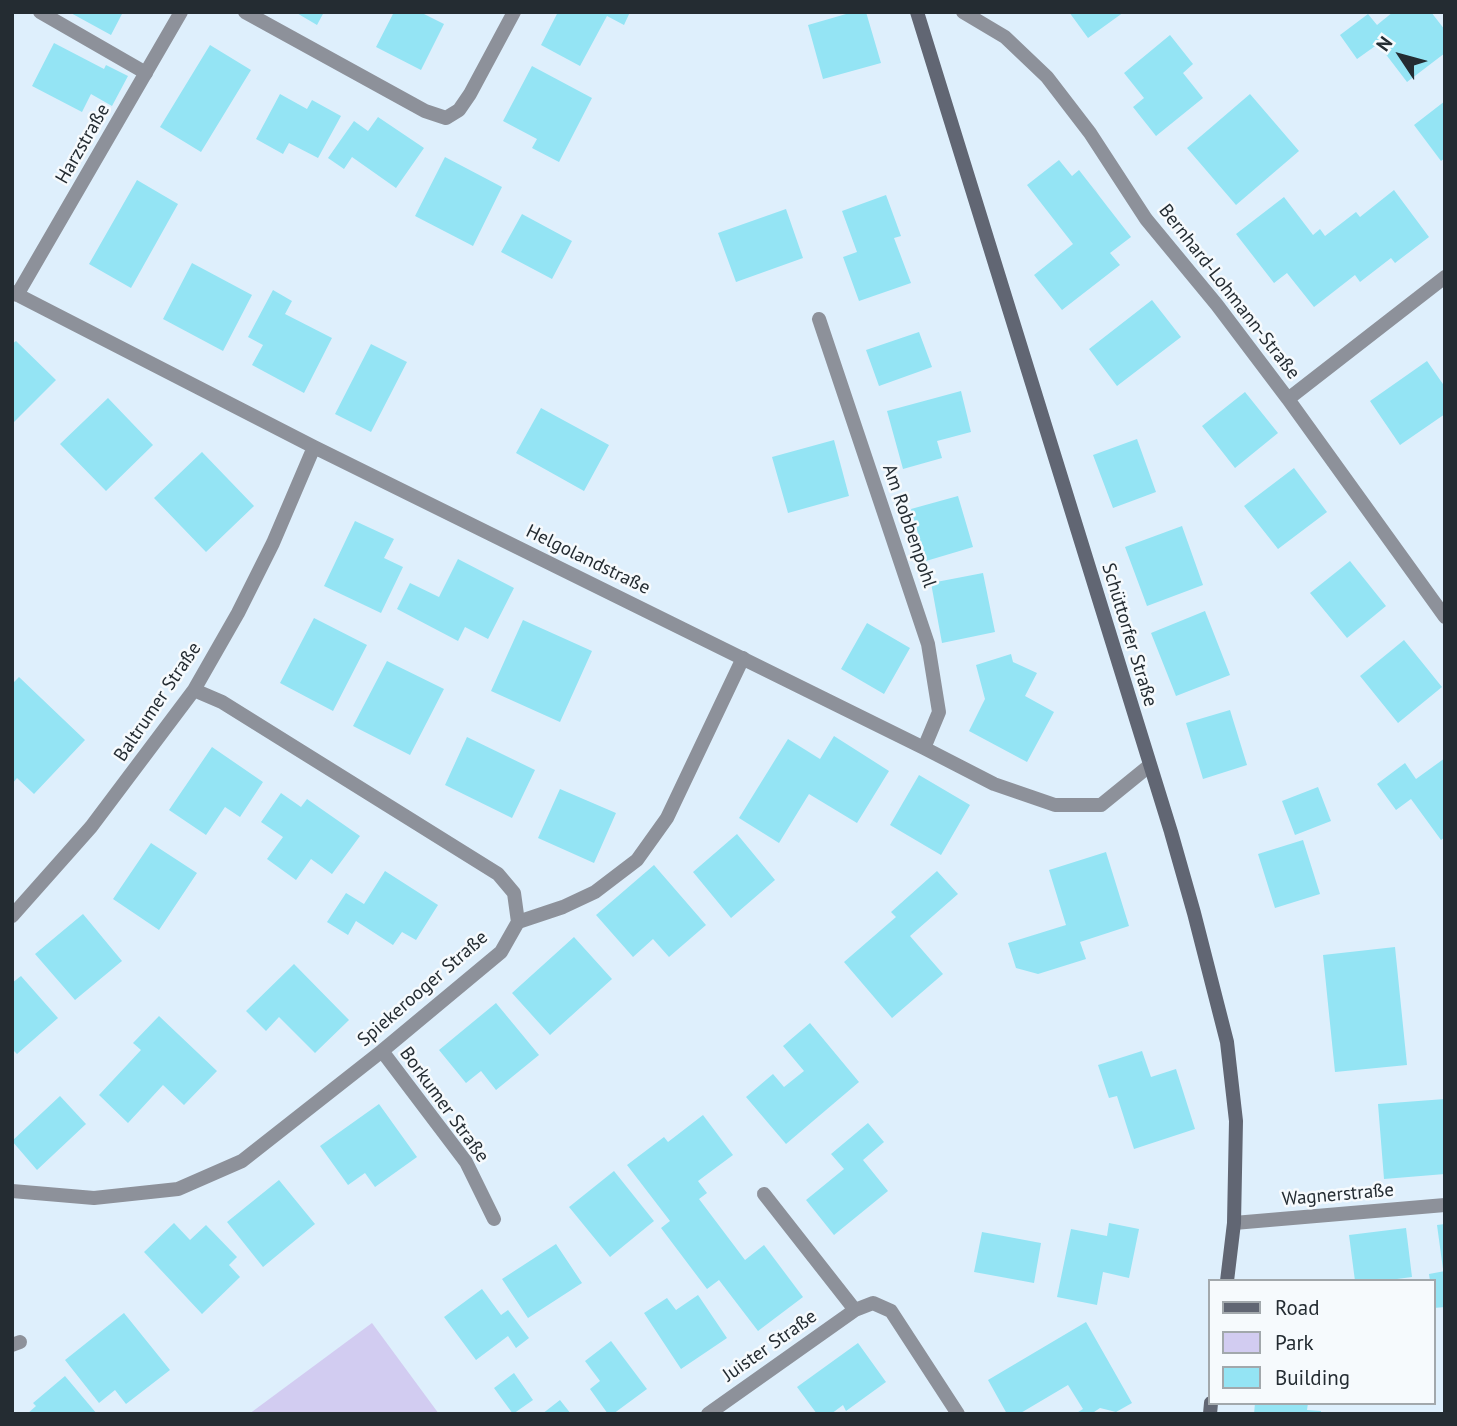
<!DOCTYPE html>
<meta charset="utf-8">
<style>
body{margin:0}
#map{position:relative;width:1457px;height:1426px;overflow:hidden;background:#deeffc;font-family:"PT Sans",sans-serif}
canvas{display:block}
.frame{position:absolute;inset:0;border:14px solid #242c32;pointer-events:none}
.legend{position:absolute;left:1208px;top:1279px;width:228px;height:126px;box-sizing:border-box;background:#f6fafd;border:2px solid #a2a8ac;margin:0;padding:9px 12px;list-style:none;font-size:21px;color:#242c32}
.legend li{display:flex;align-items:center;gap:14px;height:35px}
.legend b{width:35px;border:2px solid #a2a8ac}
.north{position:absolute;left:1366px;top:21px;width:70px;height:70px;-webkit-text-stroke:5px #f6fafd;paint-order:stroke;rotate:306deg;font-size:19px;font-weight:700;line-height:28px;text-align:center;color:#242c32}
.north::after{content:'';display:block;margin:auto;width:24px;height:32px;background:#242c32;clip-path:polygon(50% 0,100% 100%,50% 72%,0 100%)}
</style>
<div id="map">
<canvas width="1457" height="1426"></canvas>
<div class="frame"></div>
<ul class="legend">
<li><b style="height:9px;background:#616673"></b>Road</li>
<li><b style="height:19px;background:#d2ccf1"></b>Park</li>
<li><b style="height:19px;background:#94e4f4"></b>Building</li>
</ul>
<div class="north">N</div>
</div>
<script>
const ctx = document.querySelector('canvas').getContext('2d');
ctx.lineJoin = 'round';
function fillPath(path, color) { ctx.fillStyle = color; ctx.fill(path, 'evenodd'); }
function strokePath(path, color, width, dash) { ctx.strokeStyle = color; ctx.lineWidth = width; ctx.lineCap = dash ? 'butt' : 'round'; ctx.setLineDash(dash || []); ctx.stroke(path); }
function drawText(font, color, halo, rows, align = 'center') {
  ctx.font = font + ' "PT Sans",sans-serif'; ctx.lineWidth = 5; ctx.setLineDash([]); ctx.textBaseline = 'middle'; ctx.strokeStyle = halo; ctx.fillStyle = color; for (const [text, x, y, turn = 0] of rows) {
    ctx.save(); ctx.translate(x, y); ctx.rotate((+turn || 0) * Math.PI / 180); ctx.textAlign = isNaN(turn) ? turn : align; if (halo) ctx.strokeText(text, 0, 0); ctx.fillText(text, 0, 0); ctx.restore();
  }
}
const green = new Path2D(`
 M372 1323 439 1414H249Z`);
const building = new Path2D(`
 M69 12H123L111 35Z
 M295 12H324L317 25Z
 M394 12H420L444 24 421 70 376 47Z
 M558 12H630L624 25 607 16 580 66 541 45Z
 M853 12H866L881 63 823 79 808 25Z
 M1069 12H1124L1088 38Z
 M1393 12H1431L1445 30V53L1407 82 1378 44 1357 59 1340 35 1368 14 1377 25Z
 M1170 35 1193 64 1183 73 1203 98 1156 136 1133 107 1144 98 1124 73Z
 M54 43 104 69 106 65 128 76 112 106 91 94 82 112 32 86Z
 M210 45 251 70 201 152 160 127Z
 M532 66 592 98 559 162 532 148 537 139 503 121Z
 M280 94 307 109 312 100 341 116 318 158 289 143 283 154 256 139Z
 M1250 94 1299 151 1236 205 1187 148Z
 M1445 101V158L1441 161 1414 125Z
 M378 117 424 148 396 188 352 157 344 169 328 158 354 121 368 131Z
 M445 157 502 187 473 246 415 216Z
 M1059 160 1072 176 1079 170 1131 237 1110 253 1120 265 1062 310 1034 275 1073 244 1027 185Z
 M137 180 178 204 131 288 89 264Z
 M1394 190 1429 237 1395 263 1391 258 1360 282 1355 275 1314 307 1287 273 1274 283 1236 234 1284 197 1313 235 1320 229 1325 236 1356 212 1360 217Z
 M886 195 901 236 894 238 911 283 859 301 843 257 857 252 842 211Z
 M786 209 803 258 736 282 718 233Z
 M522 214 572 241 552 279 501 252Z
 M192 263 252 295 223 351 163 319Z
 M273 290 292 301 285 314 332 338 304 393 252 365 263 345 248 337Z
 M1152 300 1181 337 1117 386 1089 349Z
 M919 332 932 367 879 386 866 350Z
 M16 341 56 380 12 424V344Z
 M371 344 407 362 371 432 335 414Z
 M1427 361 1445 387V414L1400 445 1370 401Z
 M961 391 971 432 937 441 942 458 903 469 887 411Z
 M1245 392 1278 433 1235 468 1202 426Z
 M108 398 153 445 106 491 60 444Z
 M541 408 609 445 584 491 516 453Z
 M1137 439 1156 492 1113 508 1093 455Z
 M834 440 849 496 788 513 772 457Z
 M202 452 254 506 206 552 154 498Z
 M1294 468 1327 512 1278 549 1244 506Z
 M958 496 973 547 926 561 911 509Z
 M355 521 394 539 384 558 403 567 381 613 324 586Z
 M1182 526 1203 585 1147 606 1125 547Z
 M458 559 514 588 488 639 465 627 458 641 397 609 410 583 439 597Z
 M1350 561 1386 606 1347 638 1310 593Z
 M983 573 995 632 942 643 931 583Z
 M1205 611 1230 675 1176 696 1151 633Z
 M314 618 367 645 333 711 280 683Z
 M523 620 592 651 560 722 491 691Z
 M867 623 910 648 884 694 841 669Z
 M1404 640 1442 687 1398 723 1360 676Z
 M1011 654 1013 662 1037 673 1025 696 1054 712 1027 762 969 731 985 699 976 665Z
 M387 661 444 689 410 755 353 726Z
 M19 677 85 740 34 794 17 778 12 784V684Z
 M1230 710 1247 765 1203 779 1186 723Z
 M834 736 889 771 857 823 809 794 779 843 739 818 788 739 820 759Z
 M467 737 535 770 512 818 445 785Z
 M212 747 263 782 240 817 225 807 206 835 169 810Z
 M1445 758V837L1441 840 1411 799 1396 810 1377 784 1405 763 1416 779Z
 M919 775 970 805 941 855 890 825Z
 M1318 787 1331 821 1295 835 1282 801Z
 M560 789 616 813 594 863 538 838Z
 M281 793 301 807 307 799 360 836 332 874 311 859 296 880 267 859 283 837 261 822Z
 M737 834 775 880 731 918 693 872Z
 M1303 840 1320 894 1275 908 1258 854Z
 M151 843 197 873 159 930 113 899Z
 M1106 852 1129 926 1080 942 1086 959 1038 974 1016 968 1008 943 1066 925 1049 870Z
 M654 865 706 925 669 957 653 939 633 957 596 915Z
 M385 871 438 905 416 940 402 932 393 945 356 921 348 935 327 922 346 893 364 904Z
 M937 871 958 894 910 936 943 974 892 1018 844 962 896 917 891 912Z
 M83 914 122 961 75 1000 35 954Z
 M574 937 612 979 550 1035 512 993Z
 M1395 947 1407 1065 1335 1072 1323 955Z
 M294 964 349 1020 315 1053 279 1017 266 1031 246 1011Z
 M21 976 58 1018 17 1054 12 1049V983Z
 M496 1003 539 1055 496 1090 481 1071 466 1083 439 1050Z
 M159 1016 217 1071 184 1105 163 1085 128 1123 99 1095 141 1050 133 1043Z
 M810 1023 859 1082 786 1144 746 1097 773 1074 784 1087 804 1071 783 1046Z
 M1142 1051 1151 1077 1176 1069 1195 1129 1134 1149 1117 1096 1109 1098 1098 1065Z
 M60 1096 86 1124 37 1170 12 1141Z
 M1445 1099V1174L1384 1179 1378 1104Z
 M379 1104 417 1157 375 1187 365 1173 348 1185 320 1146Z
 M703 1115 733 1155 698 1181 707 1193 699 1199 745 1260 764 1245 803 1297 758 1331 719 1280 707 1289 661 1228 670 1221 627 1165 664 1137 668 1142Z
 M868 1123 884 1142 863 1160 888 1191 834 1235 806 1200 844 1169 831 1154Z
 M614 1171 654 1221 610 1257 569 1207Z
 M279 1180 315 1224 263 1267 227 1222Z
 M174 1223 190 1240 206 1225 237 1257 229 1265 240 1277 202 1314 144 1252Z
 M1109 1223 1139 1229 1129 1278 1103 1272 1097 1305 1057 1297 1071 1229 1107 1236Z
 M1445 1224V1269H1443L1437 1225Z
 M1406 1228 1412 1277 1382 1281H1355L1349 1235Z
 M982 1232 1041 1243 1034 1283 974 1272Z
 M556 1244 582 1283 528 1318 502 1279Z
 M1445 1271V1307L1434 1308V1281H1430L1429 1274Z
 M482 1289 501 1315 508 1310 529 1338 516 1348 508 1336 476 1360 444 1317Z
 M698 1295 727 1338 681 1369 644 1313 667 1298 676 1310Z
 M124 1313 170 1370 126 1404 115 1390 99 1403 65 1360Z
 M1086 1322 1132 1403 1116 1412 1100 1408 1091 1414H1075L1083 1409 1068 1385 1019 1414H1007L988 1380Z
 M611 1341 647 1389 613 1414H608L590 1389 600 1381 585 1361Z
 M858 1343 886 1382 846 1411 843 1405 831 1414H817L797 1387Z
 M514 1373 533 1400 513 1414 494 1388Z
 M65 1376 97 1414H27L36 1406 33 1403Z
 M560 1400 571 1414H542Z
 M1255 1403H1308L1307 1410 1321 1411V1414H1254Z`);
const service = new Path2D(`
 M40 12 146 73
 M518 922 563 907 595 892 637 860 667 818 743 658`);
const minor = new Path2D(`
 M245 12 425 111 446 118 459 110 470 94 514 12
 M963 12 1005 37 1047 77 1090 133 1146 219 1217 305 1288 399 1445 617
 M12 292 314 447 924 748 994 784 1055 805H1101L1149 766
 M17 295 181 12
 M819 319 928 644 939 712 924 748
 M1288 399 1445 277
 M12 916 91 827 194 690 238 613 273 543 314 447
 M382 1051 466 1162 494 1219
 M12 1191 94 1198 178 1189 242 1161 382 1051 501 952 518 922 514 893 498 874 222 702 194 690
 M764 1194 855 1310
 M1234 1223 1445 1205
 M12 1345 20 1342
 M708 1414 855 1310 873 1303 891 1311 958 1414`);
const secondary = new Path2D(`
 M917 12 1171 832 1194 913 1227 1042 1236 1121 1234 1223 1227 1281
 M1210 1414 1211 1403`);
const streetNames = [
 ["Harzstraße",83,144,-60],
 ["Bernhard-Lohmann-Straße",1229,292,52],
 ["Am Robbenpohl",909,526,71],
 ["Helgolandstraße",588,560,26],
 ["Schüttorfer Straße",1129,635,73],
 ["Baltrumer Straße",158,702,-56],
 ["Spiekerooger Straße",423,989,-41],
 ["Borkumer Straße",444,1105,54],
 ["Wagnerstraße",1338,1195,-5],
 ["Juister Straße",770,1346,-35]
];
fillPath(green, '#d2ccf1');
fillPath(building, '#94e4f4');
strokePath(service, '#8d919a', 14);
strokePath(minor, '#8d919a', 14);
strokePath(secondary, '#616673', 14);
drawText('19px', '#242c32', '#f6fafd', streetNames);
</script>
